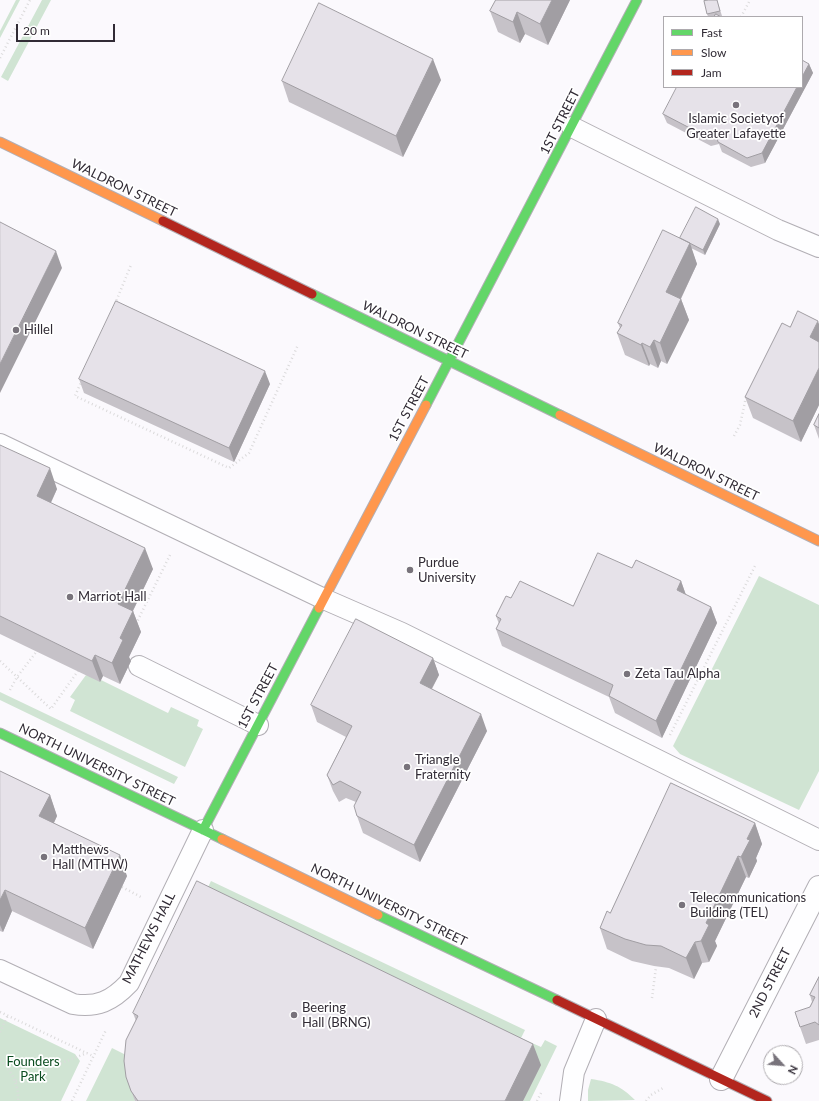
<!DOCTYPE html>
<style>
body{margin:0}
#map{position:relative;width:819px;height:1101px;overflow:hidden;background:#fbf9fd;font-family:Lato,sans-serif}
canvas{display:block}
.legend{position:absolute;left:663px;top:16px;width:140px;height:72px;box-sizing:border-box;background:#fff;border:1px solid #adaaae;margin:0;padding:5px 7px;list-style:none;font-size:12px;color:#312b35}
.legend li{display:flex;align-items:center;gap:8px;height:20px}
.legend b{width:20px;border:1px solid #adaaae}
.north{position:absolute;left:763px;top:1045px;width:40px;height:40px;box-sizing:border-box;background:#fff;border:1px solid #adaaae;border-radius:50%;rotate:116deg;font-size:11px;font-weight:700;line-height:16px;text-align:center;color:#312b35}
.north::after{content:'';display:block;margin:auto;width:14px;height:18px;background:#78737b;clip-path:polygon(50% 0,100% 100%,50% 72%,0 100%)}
.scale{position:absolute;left:16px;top:24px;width:99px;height:18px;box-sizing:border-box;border:2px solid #312b35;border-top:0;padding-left:5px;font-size:12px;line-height:14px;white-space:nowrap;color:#312b35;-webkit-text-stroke:3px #fff;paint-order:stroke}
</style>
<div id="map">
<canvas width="819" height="1101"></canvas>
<ul class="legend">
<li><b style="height:5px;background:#63d668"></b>Fast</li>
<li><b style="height:5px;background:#ff974d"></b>Slow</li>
<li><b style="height:5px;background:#b3261e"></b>Jam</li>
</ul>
<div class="north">N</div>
<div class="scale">20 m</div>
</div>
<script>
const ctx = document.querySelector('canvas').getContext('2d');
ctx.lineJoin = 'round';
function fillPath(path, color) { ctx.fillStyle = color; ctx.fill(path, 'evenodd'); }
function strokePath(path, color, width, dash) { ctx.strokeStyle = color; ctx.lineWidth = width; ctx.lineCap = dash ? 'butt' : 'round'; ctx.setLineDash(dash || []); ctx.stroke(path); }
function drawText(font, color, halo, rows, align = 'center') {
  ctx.font = font + ' Lato,sans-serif'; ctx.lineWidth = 3.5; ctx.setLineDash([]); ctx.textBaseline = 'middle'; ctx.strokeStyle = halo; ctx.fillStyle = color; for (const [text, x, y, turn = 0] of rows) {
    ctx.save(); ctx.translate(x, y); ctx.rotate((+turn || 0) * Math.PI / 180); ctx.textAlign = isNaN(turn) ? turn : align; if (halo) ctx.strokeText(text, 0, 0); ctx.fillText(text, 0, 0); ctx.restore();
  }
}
const green = new Path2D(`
 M16 0H20L0 38V31Z
 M42 0H51L8 81 1 77Z
 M759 576 819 605V771L799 810 680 754 673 746Z
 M86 675 101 680 168 713 171 707 199 720 197 726 203 729 185 767 70 711 75 700 70 697Z
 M0 692 178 777 174 784 0 700Z
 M211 881 525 1030 521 1038 541 1047 545 1040 557 1046 530 1101H523L540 1065 169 967Z
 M0 1018 75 1054 80 1061 61 1101H0Z
 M112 1048 128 1056 135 1101H86Z
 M591 1079C611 1082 621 1086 635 1100L588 1101V1090Z`);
const path = new Path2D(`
 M741 17 750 0
 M0 58 30 0
 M115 304 131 265
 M82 380 75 396 229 468 249 453 298 345
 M734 436 740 425 746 397
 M136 624 170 555
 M0 661 51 709 78 671
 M10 690 17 677 37 651
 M670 735 756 564
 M122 887 141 897
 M652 998 656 967
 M0 1012 93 1056
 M0 1032 8 1015
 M0 1060C12 1071 19 1085 18 1101
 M16 1081 87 1053
 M72 1101 106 1030
 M537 1101 542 1091
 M646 1101 651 1095 663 1088`);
const lane = new Path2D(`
 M572 127 778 230 819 247
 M0 444 324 599 402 633 819 840
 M139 666 258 725
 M0 970 73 1004C97 1008 112 1001 129 983L203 830
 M570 1101 574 1072 596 1019`);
const street = new Path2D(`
 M721 1079 819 887`);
const fast = new Path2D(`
 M312 294 560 415
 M426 405 637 0
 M0 733 222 839
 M203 830 319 608
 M378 915 557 1000`);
const slow = new Path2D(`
 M0 142 163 221
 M560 415 819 541
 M319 608 426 405
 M222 839 378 915`);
const jam = new Path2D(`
 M163 221 312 294
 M557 1000 767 1101`);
const wall = new Path2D(`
 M496 0H570L548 45 525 34 520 43 498 32 490 11Z
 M717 0 722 16H720L721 17H708L704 1Z
 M809 64 813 73 765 163 751 167 722 152 719 144 711 146 667 123 663 114Z
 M441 80 403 157 289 102 282 81Z
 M720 224 705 255 691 248 697 264 681 299 689 320 667 364 661 361 658 368 650 364 649 366 625 355 617 333 620 328 618 323 680 239Z
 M819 324V405L801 442 753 418 745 397 790 327Z
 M79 379 270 384 234 462 84 393Z
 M819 414V439L814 425Z
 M0 445 57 489 51 503 153 569 133 611 141 632 129 657 131 661 120 684 103 676 100 682 0 634Z
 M632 568 681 581 686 595 711 607 717 623 662 738 615 713 609 697 502 646 496 629 499 624 496 616 511 598 573 606Z
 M433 658 439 675 432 689 487 731 420 862 363 833 357 816 356 802 346 798 339 802 333 791 327 775 346 737 317 722 311 705Z
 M0 771 50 795 57 816 54 823 127 876 93 949 12 911 3 932 0 931Z
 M755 823 762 844 756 858 757 861 749 878 746 877 715 941 717 946 709 962 702 963 694 979 669 968 654 966 632 961 607 949 600 928 610 913Z
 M819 977V1040L806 1044 800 1027 812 1002 810 995Z
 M133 1013 541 1065 523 1101H135L126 1077 136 1021Z`);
const shadedWall = new Path2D(`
 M552 0H570L548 45 540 24Z
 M517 12 525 34 520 43 513 22Z
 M433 59 441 80 403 157 396 136Z
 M809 64 813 73 765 163 762 153 797 87H802V77Z
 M718 219 720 224 705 255 703 250Z
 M690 243 697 264 674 313 666 292Z
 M56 251 62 268 0 393V364Z
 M681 299 689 320 667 364 660 343Z
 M818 321 819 324V356L810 337Z
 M654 340 661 361 658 368 650 347Z
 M642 343 650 364 649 366 641 345Z
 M819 368V405L801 442 793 421Z
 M265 371 270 384 234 462 229 448Z
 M50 468 57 489 44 517 37 496Z
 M145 548 153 569 126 625 118 604Z
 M681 581 687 598 677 590Z
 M711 607 717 623 662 738 656 721Z
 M133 611 141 632 129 657 131 661 120 684 112 663 120 638Z
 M95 655 103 676 100 682 92 661Z
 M433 658 439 675 426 699 420 683Z
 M481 714 487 731 420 862 414 845Z
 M50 795 57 816 47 837 39 816Z
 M755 823 762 844 756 858 757 861 749 878 741 857 747 839Z
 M120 855 127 876 93 949 85 928Z
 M738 856 746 877 715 941 717 946 709 962 701 941 706 923Z
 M5 890 12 911 3 932 0 925V900Z
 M695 942 702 963 694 979 686 958Z
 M533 1044 541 1065 523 1101H505Z`);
const building = new Path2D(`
 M496 0H552L540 24 517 12 513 22 490 11Z
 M709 0H717L720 11 707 14 704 1Z
 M319 3 433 59 396 136 282 81Z
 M716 14 721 17H714Z
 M802 60 809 64 802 77Z
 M677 87H797L762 153 747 158 718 142 716 134 707 137 663 114Z
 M696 207 718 219 703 250 680 238Z
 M0 222 56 251 0 364Z
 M663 230 690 243 666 292 681 299 660 343 654 340 650 347 642 343 641 345 617 333 622 325 618 323Z
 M116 301 265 371 229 448 79 379Z
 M798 311 818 321 810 337 819 342V368L793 421 745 397 782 323 790 327Z
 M819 414V428L814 425Z
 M0 445 50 468 37 496 145 548 118 604 133 611 120 638 123 640 112 663 95 655 92 661 0 616Z
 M598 553 632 568 636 560 681 581 677 590 711 607 656 721 609 696 613 685 496 629 501 619 496 616 506 596 511 598 520 581 573 606Z
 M356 619 433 658 420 683 481 714 414 845 357 816 354 806 361 792 340 781 333 785 327 775 352 726 311 705Z
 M0 771 50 795 39 816 120 855 85 928 5 890 0 900Z
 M671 783 755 823 747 839 750 840 741 857 738 856 706 923 709 925 701 941 695 942 686 958 661 946 646 945 625 939 600 928 607 911 610 913Z
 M197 881 533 1044 505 1101H138L131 1091 126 1077 124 1061 126 1040 138 1016 133 1013Z
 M819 977V1025L815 1022 800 1027 795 1012 810 1007 815 997 810 995Z`);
const markers = [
 [736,105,4,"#78737b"],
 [16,330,4,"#78737b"],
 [410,570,4,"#78737b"],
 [70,597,4,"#78737b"],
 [627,674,4,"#78737b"],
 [407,767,4,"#78737b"],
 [44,857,4,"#78737b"],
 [682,905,4,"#78737b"],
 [294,1015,4,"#78737b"]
];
const poiNames = [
 ["Islamic Societyof",736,119,"center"],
 ["Greater Lafayette",736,134,"center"],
 ["Hillel",24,330],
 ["Purdue",418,563],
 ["University",418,578],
 ["Marriot Hall",78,597],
 ["Zeta Tau Alpha",635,674],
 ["Triangle",415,760],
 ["Fraternity",415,775],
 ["Matthews",52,850],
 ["Hall (MTHW)",52,865],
 ["Telecommunications",690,898],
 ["Building (TEL)",690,913],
 ["Beering",302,1008],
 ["Hall (BRNG)",302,1023]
];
const streetNames = [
 ["1ST STREET",560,122,-63],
 ["WALDRON STREET",124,188,26],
 ["WALDRON STREET",415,330,26],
 ["1ST STREET",409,409,-62],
 ["WALDRON STREET",706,472,26],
 ["1ST STREET",258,696,-62],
 ["NORTH UNIVERSITY STREET",97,765,26],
 ["NORTH UNIVERSITY STREET",389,905,26],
 ["MATHEWS HALL",149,938,-63],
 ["2ND STREET",770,983,-63]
];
const parkNames = [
 ["Founders",33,1062],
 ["Park",33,1077]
];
fillPath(green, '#d0e4d3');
strokePath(lane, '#b2afb5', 22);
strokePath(street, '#b2afb5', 24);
strokePath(fast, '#b2afb5', 11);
strokePath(slow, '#b2afb5', 11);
strokePath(jam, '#b2afb5', 11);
strokePath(path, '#dbdadb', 2.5, [1, 3]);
strokePath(lane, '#fefeff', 20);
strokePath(street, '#fefeff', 22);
strokePath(fast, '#63d668', 9);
strokePath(slow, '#ff974d', 9);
strokePath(jam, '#b3261e', 9);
fillPath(wall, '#c6c2c8');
fillPath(shadedWall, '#a19ea3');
fillPath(building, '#e6e2e9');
strokePath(building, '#a19ea3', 1);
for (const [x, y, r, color] of markers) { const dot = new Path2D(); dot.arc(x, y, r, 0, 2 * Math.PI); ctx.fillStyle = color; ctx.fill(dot); strokePath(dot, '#fff', 1.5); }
drawText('13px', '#312b35', '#fff', poiNames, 'left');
drawText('13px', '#312b35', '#fff', streetNames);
drawText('13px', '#0b4c20', '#fff', parkNames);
</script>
